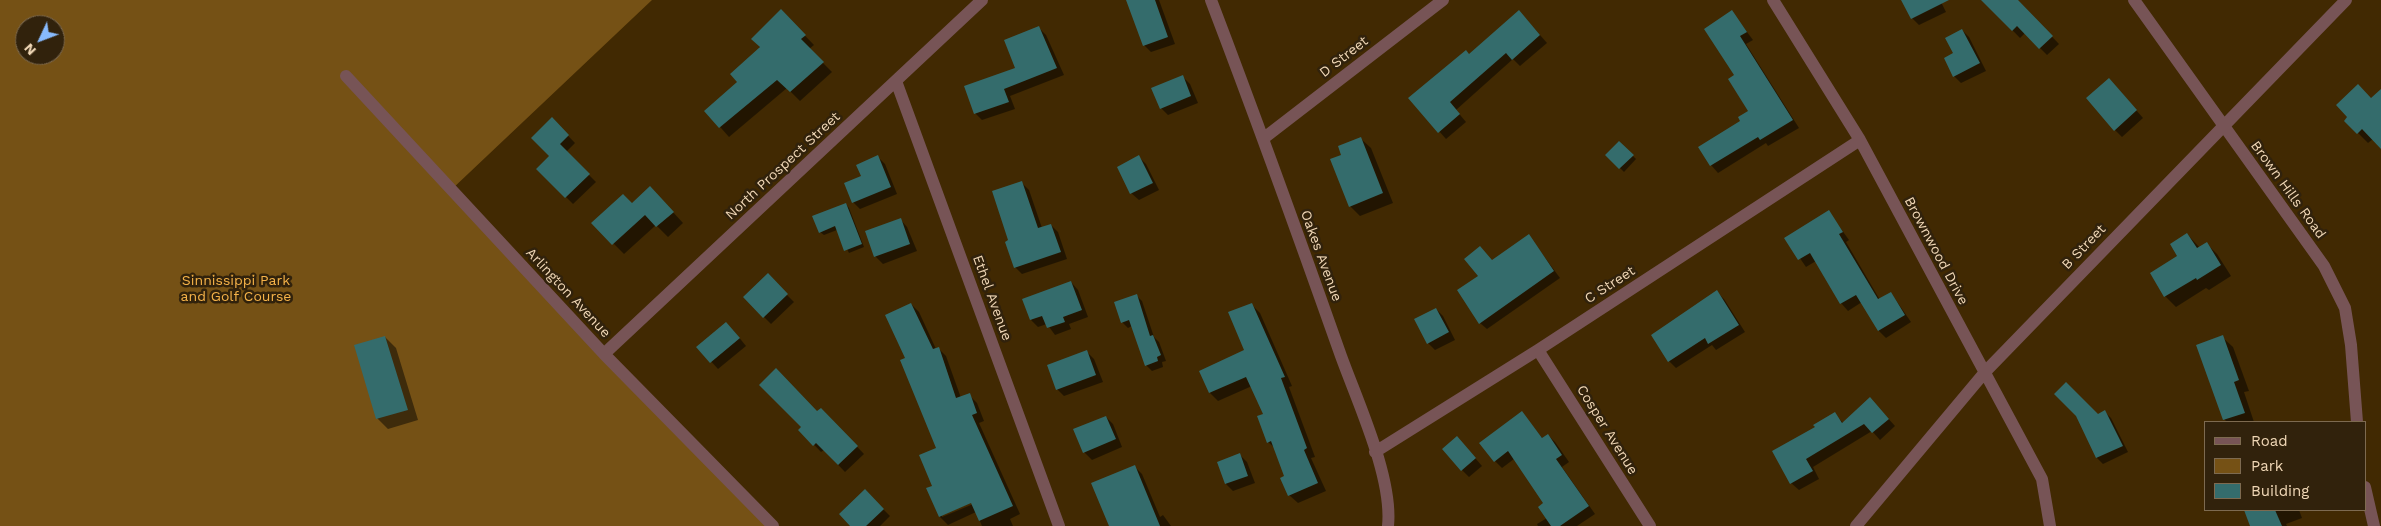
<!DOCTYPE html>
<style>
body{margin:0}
#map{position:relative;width:2381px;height:526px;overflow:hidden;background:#412902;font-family:"Work Sans",sans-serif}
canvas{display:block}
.legend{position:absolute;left:2204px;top:421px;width:162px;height:90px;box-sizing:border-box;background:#31220c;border:1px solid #7d6a50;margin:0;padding:6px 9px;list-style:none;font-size:15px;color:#f0d7b6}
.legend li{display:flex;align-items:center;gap:10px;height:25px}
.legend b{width:25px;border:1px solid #7d6a50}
.north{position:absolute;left:15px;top:15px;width:50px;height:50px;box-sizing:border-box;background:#31220c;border:1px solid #7d6a50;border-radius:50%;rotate:227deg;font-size:14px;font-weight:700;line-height:20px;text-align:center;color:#f0d7b6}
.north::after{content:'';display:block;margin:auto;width:18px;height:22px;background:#88bafc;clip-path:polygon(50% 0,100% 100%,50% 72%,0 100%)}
</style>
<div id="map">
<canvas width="2381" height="526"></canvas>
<ul class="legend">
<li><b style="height:6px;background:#775456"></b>Road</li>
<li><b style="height:14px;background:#755115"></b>Park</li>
<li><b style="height:14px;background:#346c6c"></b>Building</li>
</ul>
<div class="north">N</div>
</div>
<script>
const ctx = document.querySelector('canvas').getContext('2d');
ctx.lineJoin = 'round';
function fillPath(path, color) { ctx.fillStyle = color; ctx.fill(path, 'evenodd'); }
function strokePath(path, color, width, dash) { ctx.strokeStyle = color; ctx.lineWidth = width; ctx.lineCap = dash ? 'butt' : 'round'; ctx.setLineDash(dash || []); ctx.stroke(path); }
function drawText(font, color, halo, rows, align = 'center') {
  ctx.font = font + ' "Work Sans",sans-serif'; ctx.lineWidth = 5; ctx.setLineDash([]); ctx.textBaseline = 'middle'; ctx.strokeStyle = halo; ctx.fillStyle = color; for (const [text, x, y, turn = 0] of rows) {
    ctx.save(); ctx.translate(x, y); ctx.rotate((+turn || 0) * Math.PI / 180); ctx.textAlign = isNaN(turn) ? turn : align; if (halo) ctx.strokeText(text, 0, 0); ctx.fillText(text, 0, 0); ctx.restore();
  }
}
const green = new Path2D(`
 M0 0H652L451 190 773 526H0ZM25 25H55V55H25Z`);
const shadow = new Path2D(`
 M1129 0H1159L1175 44 1151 52 1144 45Z
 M1903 0H1940L1946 12 1919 25 1912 18Z
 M1983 0H2017L2059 44 2047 55 2025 33 2020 38Z
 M781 11 814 45 809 49 832 72 800 101 787 88 729 137 706 111 739 82Z
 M1732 12 1753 40 1746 44 1799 128 1768 146 1766 143 1718 173 1711 165 1750 112 1736 75Z
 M1526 19 1547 43 1520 66 1513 59 1456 110 1466 122 1446 139 1410 98 1469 55Z
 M1039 28 1046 35 1064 75 1010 96 1015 109 982 120 975 113 1016 69Z
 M1962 30 1969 37 1986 71 1961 83 1954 76V54Z
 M1183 77 1190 84 1198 103 1168 115 1161 108Z
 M2116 87 2143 118 2122 137 2115 130Z
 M2381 93V147L2373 139 2368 143 2346 121Z
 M552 119 575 143 566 152 596 182 573 204 538 169 551 156Z
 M1360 138 1371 148 1393 203 1360 216 1350 206 1343 155Z
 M1619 142 1636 159 1624 172 1607 155Z
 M878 157 885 164 897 194 860 209 853 202 862 177Z
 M1139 157 1146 164 1159 190 1139 200 1131 193Z
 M1022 183 1029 190 1042 228 1051 225 1058 232 1067 259 1022 274 1015 267 1010 241Z
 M660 198 683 223 668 237 656 225 624 254 593 223 632 204Z
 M846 204 849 208 864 247 849 253 837 230 824 235 820 232Z
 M1829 212 1849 240 1846 242 1880 300 1891 293 1911 322 1886 338 1879 331 1862 302 1848 311 1841 303 1816 261 1806 267 1786 238Z
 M900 219 907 227 917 251 883 264 876 257 866 232Z
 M2187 234 2200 248 2207 244 2217 254 2231 276 2209 290 2206 288 2176 307 2165 296 2151 274 2179 256Z
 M1529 236 1560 278 1487 329 1480 323V276L1492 261Z
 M767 275 794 302 771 324 744 297Z
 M1071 282 1078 290 1088 317 1069 324 1071 329 1055 335 1047 324 1038 327 1031 320Z
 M1717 292 1724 299 1745 332 1716 350 1712 345 1676 368 1669 361Z
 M1137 296 1142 301 1154 337 1159 342 1166 361 1162 362 1163 367 1152 371 1146 365 1132 326 1128 328 1122 322Z
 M911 304 919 312 936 349 938 348 946 356 961 398 969 395 977 403 984 421 979 423 1020 514 1010 519 1013 526H982L976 512 948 525 940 517 928 489 933 486 937 448 907 359ZM977 500 978 502 942 517V515Z
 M1251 304 1260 313 1292 386 1289 387 1315 457 1311 458 1326 491 1298 503 1289 495 1285 477 1275 448 1268 442 1265 415 1252 386 1218 401 1210 393 1245 351Z
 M1436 309 1443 316 1455 340 1435 350 1428 343Z
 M733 330 746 346 718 369 698 347Z
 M385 337 396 348 418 420 388 429 377 418Z
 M2222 337 2233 347 2249 391 2244 392 2254 422H2227L2225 420 2198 346Z
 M1087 352 1094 359 1103 382 1064 396 1057 389Z
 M1877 406 1895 426 1880 440 1872 431 1813 467 1819 479 1799 490 1791 483 1816 428 1835 414 1843 423Z
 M821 409 864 454 845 472 824 450 821 452 800 430Z
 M2105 412 2111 418 2128 452 2103 464 2097 458 2077 415H2098Z
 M1522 413 1543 439 1548 435 1555 442 1569 462 1562 467 1595 514 1577 526H1538L1537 524 1547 518 1545 503 1514 459 1502 468 1495 461Z
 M1106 417 1113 424 1122 447 1092 460 1084 452 1075 430Z
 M1464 445 1482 466 1469 477 1462 470Z
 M1240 455 1247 462 1255 483 1233 491 1226 484 1219 462Z
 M1135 467 1142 474 1160 517 1163 515 1171 526H1112Z
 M865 491 890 516 880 526H852Z
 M2245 510H2299L2302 518 2286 524 2287 526H2251Z`);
const building = new Path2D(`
 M1126 0H1155L1168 37 1143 46Z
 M1901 0H1949L1911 19Z
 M1981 0H2018L2053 36 2039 49 2017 26 2012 31Z
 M781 9 806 35 801 39 824 62 790 92 777 80 719 128 704 111 737 82 730 74 760 47 751 39Z
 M1519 10 1540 35 1512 60 1506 53 1450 102 1460 114 1438 133 1408 98 1466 50 1469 54Z
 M1732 10 1747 32 1740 36 1793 120 1760 140 1758 137 1710 166 1698 147 1740 121 1738 117 1748 111 1728 79 1734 75 1704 29Z
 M1039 26 1057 68 1004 89 1009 102 974 114 964 86 1015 68 1004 40Z
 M1962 29 1980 63 1953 77 1944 58 1953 53 1945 38Z
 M1183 75 1191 96 1160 109 1151 88Z
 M2109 78 2137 110 2114 131 2086 98Z
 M2358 84 2371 98 2381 89V149L2362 129 2357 134 2344 121 2347 117 2336 105Z
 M552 117 569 135 560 144 590 174 565 198 536 169 549 156 531 138Z
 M1361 137 1383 193 1349 207 1330 159 1341 155 1338 146Z
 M1619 141 1634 155 1619 169 1605 155Z
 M878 155 891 187 852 203 844 183 861 176 856 165Z
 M1139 155 1153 183 1130 194 1117 167Z
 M1022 181 1038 228 1051 224 1061 252 1014 268 1005 242 1008 240 992 191Z
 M650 186 674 212 656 227 645 215 612 245 591 223 623 194 632 203Z
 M846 203 862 244 844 251 835 226 819 233 812 216Z
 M1829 210 1843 232 1839 234 1878 299 1891 292 1905 315 1878 331 1856 295 1840 304 1810 253 1798 260 1784 238Z
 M901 218 910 244 874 257 865 231Z
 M2187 233 2197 248 2207 242 2221 265 2197 280 2196 278 2164 297 2150 273 2177 256 2170 244Z
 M1529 234 1554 271 1479 324 1457 290 1478 276 1464 259 1480 246 1492 260Z
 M768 273 788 294 763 318 743 297Z
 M1071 281 1082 310 1063 317 1065 322 1047 328 1042 316 1030 320 1022 299Z
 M1717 290 1739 325 1708 344 1705 338 1668 362 1651 335Z
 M1137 294 1150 336 1153 335 1161 355 1157 357 1158 361 1145 366 1129 320 1121 323 1114 302Z
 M911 303 933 349 939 347 956 398 970 393 977 413 972 415 1013 506 979 521 971 503 939 517 926 488 932 486 919 455 936 448 900 360 905 358 885 315Z
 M1252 303 1285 377 1281 378 1307 448 1304 450 1318 483 1288 496 1280 478 1284 476 1271 441 1267 443 1257 416 1263 414 1246 377 1209 393 1199 371 1244 350 1228 312Z
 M1436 308 1449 332 1427 344 1414 319Z
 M726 322 740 338 710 363 696 347Z
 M2223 335 2239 380 2234 382 2245 413 2223 420 2196 345Z
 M385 336 408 410 376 419 354 345Z
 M1087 350 1096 375 1056 390 1047 365Z
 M776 368 817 411 821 408 858 446 838 465 816 443 813 446 798 430 801 427 759 385Z
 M2066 382 2098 414 2105 410 2123 446 2096 458 2076 416 2054 394Z
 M1870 397 1889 419 1872 433 1864 424 1806 459 1813 471 1790 484 1772 451 1815 427 1813 425 1835 412 1842 423Z
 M1522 411 1542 438 1548 434 1562 455 1556 459 1589 506 1560 526H1551L1538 507 1543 503 1508 451 1494 462 1479 443Z
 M1106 416 1116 439 1083 453 1073 429Z
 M1457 436 1476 458 1461 471 1442 449Z
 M1240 453 1248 476 1225 484 1217 462Z
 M1135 465 1160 526H1109L1091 483Z
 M865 489 884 509 866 526H850L839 514Z
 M2244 510H2275L2282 526H2250Z`);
const minor = new Path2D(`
 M1211 0C1256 118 1299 237 1341 356 1358 403 1393 478 1388 526
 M1773 0 1860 140 2042 479 2050 526
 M2134 0 2324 266 2345 308 2351 345 2357 422
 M346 76 604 354 773 526
 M896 81 1059 526
 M1264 138 1443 0
 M1538 350 1650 526
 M604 354 982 0
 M1375 452 1538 350 1860 140
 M2365 487 2374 526
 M1856 526 1985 372 2346 0`);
const streetNames = [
 ["D Street",1344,57,-38],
 ["North Prospect Street",783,166,-43],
 ["Brown Hills Road",2288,190,54],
 ["B Street",2084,247,-46],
 ["Brownwood Drive",1936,251,62],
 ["Oakes Avenue",1321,256,70],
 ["C Street",1610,285,-33],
 ["Arlington Avenue",568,293,47],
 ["Ethel Avenue",992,298,70],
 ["Cosper Avenue",1607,430,58]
];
const parkNames = [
 ["Sinnissippi Park",236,281],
 ["and Golf Course",236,297]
];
fillPath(green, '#755115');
fillPath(shadow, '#0007');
fillPath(building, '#346c6c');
strokePath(minor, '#775456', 12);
drawText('14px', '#f0d7b6', '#31220c', streetNames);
drawText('14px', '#f6b349', '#31220c', parkNames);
</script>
